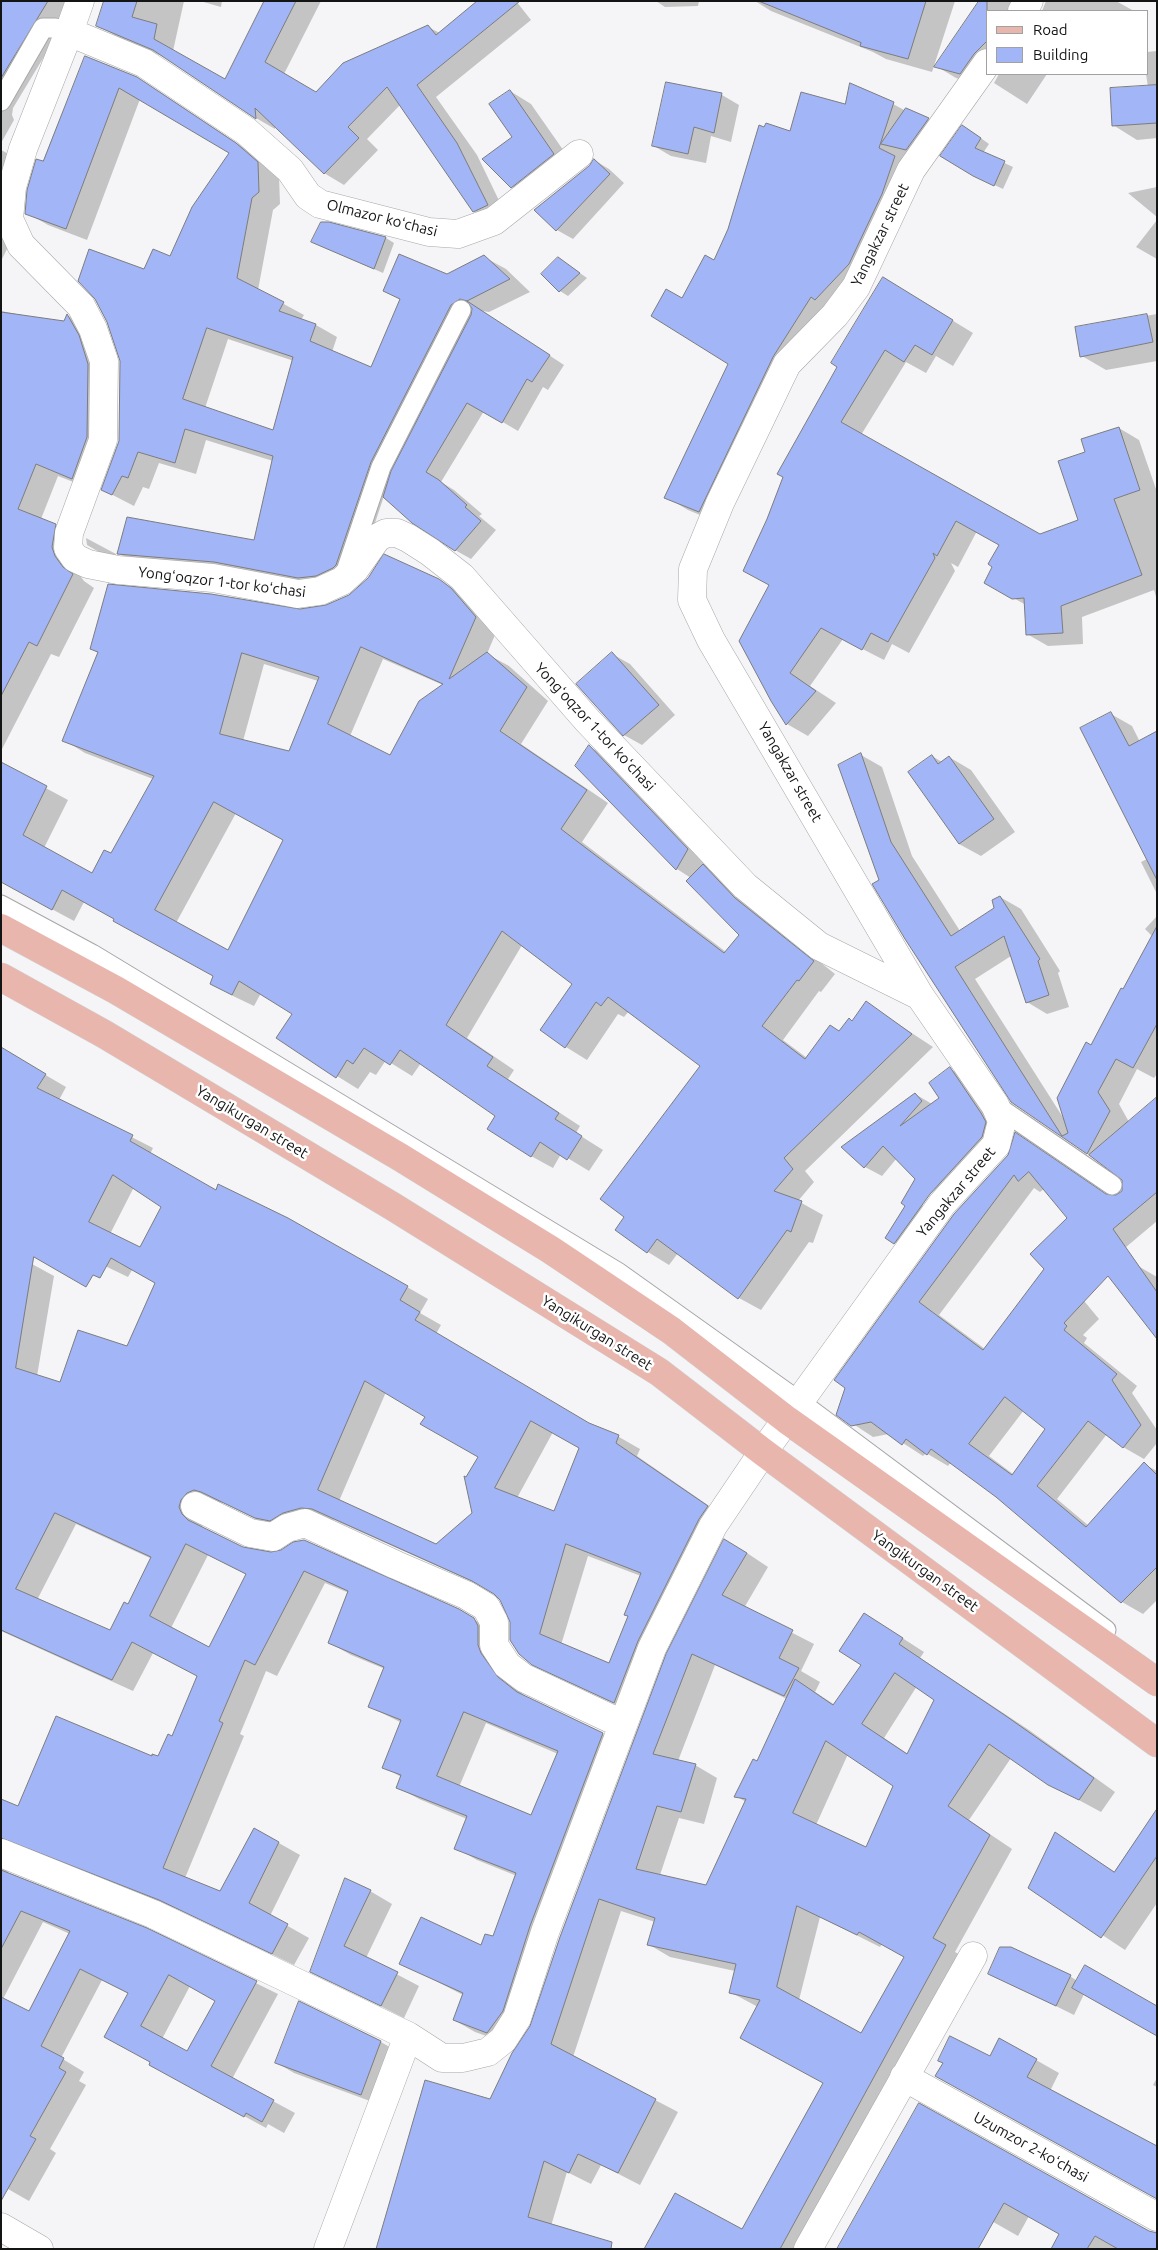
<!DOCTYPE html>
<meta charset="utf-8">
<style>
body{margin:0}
#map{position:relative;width:1158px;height:2250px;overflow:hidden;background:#f5f5f7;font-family:Ubuntu,sans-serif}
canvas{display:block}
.frame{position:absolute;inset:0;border:2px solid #131414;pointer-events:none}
.legend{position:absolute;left:986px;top:10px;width:162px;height:65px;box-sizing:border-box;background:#fff;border:1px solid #a1a1a1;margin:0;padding:6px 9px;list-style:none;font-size:15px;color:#131414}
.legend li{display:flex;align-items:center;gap:10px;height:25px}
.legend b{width:25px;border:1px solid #a1a1a1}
</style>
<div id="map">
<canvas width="1158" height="2250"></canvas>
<div class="frame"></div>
<ul class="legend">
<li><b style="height:6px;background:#e9b6ae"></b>Road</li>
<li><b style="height:14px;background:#a2b5f6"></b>Building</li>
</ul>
</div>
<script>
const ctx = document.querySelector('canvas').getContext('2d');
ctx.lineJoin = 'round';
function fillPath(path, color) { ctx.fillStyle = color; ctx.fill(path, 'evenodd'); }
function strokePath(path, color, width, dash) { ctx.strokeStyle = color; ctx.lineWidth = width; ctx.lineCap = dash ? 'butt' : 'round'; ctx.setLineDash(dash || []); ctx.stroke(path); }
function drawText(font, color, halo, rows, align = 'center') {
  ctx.font = font + ' Ubuntu,sans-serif'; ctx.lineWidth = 5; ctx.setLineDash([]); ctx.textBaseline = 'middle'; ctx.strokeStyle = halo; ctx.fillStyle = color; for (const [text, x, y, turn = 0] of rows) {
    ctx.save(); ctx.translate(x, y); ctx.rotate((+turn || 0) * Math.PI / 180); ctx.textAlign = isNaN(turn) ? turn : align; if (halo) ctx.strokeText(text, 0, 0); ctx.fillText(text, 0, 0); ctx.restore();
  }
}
const shadow = new Path2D(`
 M3 1H75L71 12 13 108 12 115 14 120 1 143V6Z
 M104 1H184L173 51 225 81 265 1H321L284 74 316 93 428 27 440 33 516 1 531 20 436 97 477 155 507 217 494 222 474 211 400 105 367 139 378 150 344 185 324 173 275 126V129L256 118 166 58 118 37 98 26Z
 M200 1H222L221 7Z
 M656 1H699L698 6 665 7Z
 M755 1H955L932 72 886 59 873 52 771 11Z
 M980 1H1039L1032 11H987V74L980 85 956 78 936 66Z
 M1046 1H1116L1134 11H1042Z
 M1157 51V138L1137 140 1113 125 1148 87 1146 74 1147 52Z
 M86 57 136 78 158 91 258 157 279 176 280 204 273 210 258 290 304 315 301 320 316 325 337 337 332 352 371 369 401 300 384 291 447 276 484 257 506 269 530 292 489 312 482 311 564 365 548 390 543 387 518 431 484 411 441 482 454 490 482 514 479 516 496 530 471 559 455 550 384 496 357 577 337 587 139 565 118 553 255 541 273 461 206 440 196 474 159 463 149 489 143 487 134 506 103 490 120 441 145 270 171 258 230 152 140 99 87 240 48 225 27 213 44 163ZM228 339 294 361 274 431 205 408Z
 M999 74H1047L1027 104 994 83Z
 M510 91 531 104 575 167 534 199 512 187 514 138Z
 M722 95 739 105 731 142 711 136 706 163 671 156 654 146Z
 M893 104 906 111 907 109 928 119 954 134 932 164 903 156 872 277 795 370 722 524 688 510 666 497 729 364 682 300 714 262 791 133 846 106Z
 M971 131 989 144 983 153 1013 167 1003 189 973 175Z
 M1 150 28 164 16 231 1 261Z
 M594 160 609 169 624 183 573 239 557 230 536 210 590 167Z
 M1157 187V217L1128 193Z
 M1157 220V259L1136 247Z
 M329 224 386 238 394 243 383 273 321 246Z
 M567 264 587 278 568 296 560 291Z
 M904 291 973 333 953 366 936 356 926 373 906 362 861 435 1040 536 1079 521 1087 453 1119 428 1139 440 1157 492V600L1154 590 1082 617 1083 644 1048 646 1027 634 1026 605 985 582 994 566 1001 545 977 531 958 567 951 563 955 571 909 653 892 644 884 660 843 639 810 686 836 703 808 736 787 724 772 701 770 585 745 570Z
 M1 311 65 323 67 315 88 328 100 349 94 490 58 476 41 519 77 538 76 570 84 581 94 588 59 657 51 654 1 751Z
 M1157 314V361L1106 370 1082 356 1076 328Z
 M86 538 116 554 113 560 87 545Z
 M438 580 461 593 497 630 487 654 509 666 548 701 521 744 608 803 582 842 726 952 741 935 691 878 677 869 576 766 590 747 613 760 711 863 708 869 725 878 757 912 835 974 821 992 819 991 783 1040 807 1058 853 1022 866 1003 933 1047 805 1171 814 1182 798 1201 823 1215 813 1243 809 1242 761 1310 739 1298 678 1253 669 1265 648 1252 626 1217 702 1066 629 1011 624 1017 618 1014 587 1060 566 1047 574 983 522 945 467 1038 514 1070 508 1079 580 1126 576 1133 603 1150 589 1171 561 1154 553 1168 531 1156 497 1116 421 1063 412 1076 386 1060 376 1075 370 1072 358 1089 337 1076 293 1014 261 993 254 1006 233 996 212 984 215 976 84 902 74 921 22 893 1 764 68 800 44 848 92 874 111 855 153 779 85 753 64 740 98 653 91 649 327 607ZM383 659 443 685 390 757 350 736ZM264 664 318 681 290 752 243 741ZM236 813 284 840 228 952 176 923Z
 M612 654 630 664 675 715 642 745 624 735Z
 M1111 714 1132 726 1140 742 1157 733V894L1141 862 1147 859Z
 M861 755 882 767 912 856 960 931 996 908 1000 897 1021 909 1060 971 1058 973 1069 1007 1047 1014 1027 1002 1011 956 975 979 1064 1119 1091 1047 1153 937 1145 929 1157 916V1074L1154 1078 1137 1069 1119 1104 1129 1122 1157 1099V1221L1075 1290 1099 1319 1083 1335 1087 1338 1084 1343 1137 1386 1132 1393 1157 1430V1443L1144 1459 1123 1447 1107 1434 1057 1499 1089 1526 1144 1464 1157 1471V1600L1143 1614 1122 1602 997 1496 951 1462 948 1466 926 1453 923 1456 889 1434 873 1437 838 1414 1009 1156 1016 1134 1109 1196 1117 1197 1123 1192V1179L1012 1101 880 880ZM1034 1188 1040 1192 1044 1189 1069 1218 1045 1269 985 1349 939 1315ZM1024 1410 1047 1429 1013 1474 989 1456Z
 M932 756 942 762 949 757 971 770 1015 832 981 856 959 844Z
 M1 1049 66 1087 59 1100 153 1148 150 1154 216 1191 288 1219 428 1299 420 1313 441 1325 436 1334 590 1425 619 1437 640 1449 637 1456 728 1519 720 1531 636 1714 555 1676 533 1664 501 1599 493 1591 334 1520H323L277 1530 224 1503 217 1502 200 1519 203 1528 243 1548 458 1610 480 1623 502 1666 519 1691 530 1700 603 1734 624 1746 509 2044 475 2032 454 2020 463 1995 401 1963 481 1946 493 1938 517 1876 477 1860 456 1848 467 1819 419 1799 397 1787 401 1777 384 1767 402 1723 370 1707 385 1669 351 1655 330 1643 349 1593 325 1583 277 1676 266 1671 240 1734 244 1736 185 1878 221 1893 254 1829 300 1855 270 1916 309 1938 294 1965 182 1911 29 1850 6 1868 9 1874 146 1929 278 1994 232 2079 295 2113 284 2133 268 2124 266 2128 171 2076 151 2062 129 1994 102 1980 61 2058 84 2072 79 2081 86 2085 50 2149 56 2153 29 2201 1 2185V1801L19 1808 152 1757 159 1758 172 1737 198 1676 153 1653 133 1691 1 1631V1261L32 1264 54 1276 37 1376 61 1383 127 1348 156 1283 132 1270 128 1277 1 1216ZM134 1187 163 1206 141 1249 110 1234ZM386 1392 426 1416 479 1457 473 1513 437 1546 339 1501ZM553 1432 581 1448 555 1512 517 1498ZM76 1524 152 1559 128 1605 111 1632 37 1600ZM208 1555 247 1575 210 1648 171 1628ZM588 1556 641 1576 629 1616 610 1664 561 1645ZM486 1723 558 1754 532 1817 459 1787ZM43 1922 70 1934 29 2013 3 1999ZM190 1986 216 2000 187 2053 162 2039Z
 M950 1069 966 1078 998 1123 911 1252 887 1238 907 1206 917 1179 897 1158 882 1176 865 1167 843 1147 915 1094 932 1104 941 1098ZM933 1188 935 1189 923 1206 922 1205Z
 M1138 1266 1157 1277V1329Z
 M747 1553 768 1567 744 1608 814 1644 801 1671 820 1682 815 1692 835 1705 863 1665 865 1614 924 1652 920 1658 1029 1730 1115 1792 1101 1812 1049 1784 1011 1758 969 1820 1012 1849 955 1952 968 1959 809 2249H645L742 2231 824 2083 758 2007 730 1992 735 1971 670 1957 648 1944 655 1922 621 1911 573 2057 678 2112 640 2185 601 2165 591 2184 567 2172 551 2226 600 2242 612 2249H378L491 2100 533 2024 667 1655ZM715 1665 787 1699 758 1763 736 1796 746 1802 707 1886 660 1875 679 1818 704 1824 717 1778 695 1765 678 1761ZM917 1686 936 1699 908 1754 884 1738ZM848 1754 895 1786 867 1848 816 1825ZM820 1917 880 1947 882 1944 905 1957 862 2035 799 2000Z
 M1157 1822V1903L1125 1950 1030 1887 1056 1834 1115 1872Z
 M370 1891 392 1904 366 1958 419 1986 404 2018 311 1971Z
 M989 1973 1070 1976 1077 1981 1084 1994 1074 2015Z
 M381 2042 398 2052 378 2104 294 2073 277 2063Z
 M990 2058 1036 2060 1059 2073 1050 2091Z
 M1157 2078V2087L1153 2085Z
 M920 2105 1157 2249H1052L1061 2234 1029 2216 1018 2236 988 2219Z`);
const building = new Path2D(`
 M1 1H48L1 78Z
 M104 1H137L132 17 157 24 154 39 225 79 264 1H296L265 62 316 92 343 63 428 25 436 35 477 1H520L417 85 457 143 488 205 473 212 387 87 348 127 359 138 324 174 255 108 256 119 153 50 96 26Z
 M759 1H926L908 59 860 46 861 43Z
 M979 1H987V41L974 54 960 74 934 67Z
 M85 56 137 77 236 143 258 162 259 192 252 198 237 278 284 302 279 311 316 324 310 341 371 367 400 299 383 291 399 254 447 274 484 255 510 279 467 301 460 299 451 305 371 462 336 565 333 568 316 576 298 578 214 562 117 554 127 517 254 540 273 456 185 429 175 463 138 452 128 478 122 476 112 495 101 490 119 441 120 361 107 322 95 299 78 281 89 249 144 269 153 249 170 256 192 207 229 153 119 88 66 229 25 214 27 190 36 159 43 161ZM207 328 293 357 273 430 183 399Z
 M666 82 722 93 714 133 694 127 688 154 652 146Z
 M850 83 894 102 879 148 895 156 882 194 849 264 815 300 811 297 773 357 699 512 664 498 728 364 651 316 666 289 682 298 705 255 714 260 728 229 759 125 764 127 766 123 790 131 801 92 845 104Z
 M1157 85V123L1112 126 1110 88Z
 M510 90 554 154 511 188 482 159 512 137 489 104Z
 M906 108 929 118 906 150 881 144Z
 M962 125 981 138 975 148 1005 161 994 186 973 176 940 156Z
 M594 159 610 174 556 231 534 210 589 166Z
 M321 222H329L386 237 374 269 311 242Z
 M558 257 580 273 559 292 541 274Z
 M883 277 953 320 932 355 915 345 904 362 885 350 841 422 1040 534 1078 520 1058 461 1085 452 1081 439 1119 427 1140 490 1114 499 1142 575 1061 606 1063 633 1026 635 1024 598 1012 599 984 583 992 567 988 564 999 545 956 521 937 556 933 553 935 558 888 642 871 633 862 650 821 628 790 673 816 691 786 725 771 701 739 641 769 585 743 571 767 519 783 477 777 474 837 367 831 363Z
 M467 301 550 355 532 382 527 379 502 423 467 403 426 472 439 480 467 505 465 507 481 521 455 551 412 523 383 497 391 471 471 315 472 309Z
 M1 312 64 321 67 314 79 335 88 364 87 437 72 479 36 464 18 509 56 524 52 547 55 556 63 567 73 574 37 646 29 642 1 696Z
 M1147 314 1153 342 1080 357 1075 327Z
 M384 554 439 579 451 588 476 617 449 679 487 652 527 687 500 731 587 790 561 829 724 953 739 935 686 881 703 864 735 898 814 961 799 981 797 980 762 1026 805 1059 830 1025 839 1031 849 1018 852 1021 866 1001 912 1034 784 1158 793 1169 774 1191 802 1201 791 1232 787 1230 738 1299 657 1239 647 1253 615 1230 624 1217 600 1199 700 1066 608 997 601 1006 596 1002 565 1048 540 1030 572 984 502 931 446 1025 493 1057 487 1066 559 1113 555 1119 582 1136 567 1160 540 1142 531 1157 487 1129 495 1116 400 1050 390 1065 364 1048 353 1064 347 1060 336 1078 276 1038 292 1014 239 981 232 995 210 984 213 976 113 921 114 919 62 890 52 910 1 882V762L47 786 23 835 92 873 104 850 111 853 154 776 62 741 98 652 90 649 108 584 211 594 300 609 326 605 349 595 368 578ZM361 647 443 684 419 701 390 755 328 724ZM242 653 319 677 289 751 220 734ZM214 802 283 840 228 950 155 910Z
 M612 652 659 705 623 736 576 684Z
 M1111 712 1129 746 1157 731V880L1080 728Z
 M589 745 688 849 676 870 575 766Z
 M861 753 891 842 951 936 994 908 992 900 1000 896 1040 959 1038 961 1049 995 1026 1003 1004 936 955 967 1062 1136 1068 1133 1057 1098 1086 1042 1091 1045 1121 988 1123 989 1157 926V1024L1133 1068 1116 1059 1098 1092 1110 1111 1087 1154 1011 1102 905 939 872 884 879 880 838 765Z
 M932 755 938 764 949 756 994 819 959 844 908 772Z
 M1 1047 46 1074 37 1088 133 1135 130 1141 216 1190 218 1184 288 1218 408 1286 400 1300 420 1312 415 1320 589 1423 619 1435 616 1443 708 1506 699 1519 638 1641 614 1703 532 1665 519 1654 510 1640V1622L500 1600 494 1594 472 1581 312 1509 301 1508 283 1513 270 1521 255 1518 201 1492 194 1490 187 1493 181 1500 179 1507 182 1514 188 1520 243 1547 271 1552 281 1550 293 1542 304 1540 459 1609 474 1618 478 1626V1645L481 1653 498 1677 517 1692 603 1733 530 1926 503 2011 487 2033 453 2020 463 1993 399 1964 421 1917 481 1945 485 1934 493 1936 516 1873 454 1849 467 1816 396 1788 401 1775 382 1768 401 1720 368 1707 384 1667 328 1643 348 1591 304 1571 255 1665 245 1660 219 1721 223 1723 163 1868 220 1891 254 1828 279 1842 249 1903 288 1924 272 1954 159 1900 1 1838V1799L18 1806 56 1716 152 1756V1754L158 1756 168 1734 172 1736 197 1676 132 1642 112 1680 1 1630ZM113 1175 161 1207 140 1247 89 1222ZM34 1257 86 1287 93 1275 100 1278 111 1258 155 1283 127 1346 78 1330 60 1382 16 1368ZM365 1381 425 1417 420 1424 478 1457 466 1477 464 1476 472 1513 436 1544 318 1490ZM531 1421 579 1448 554 1511 495 1488ZM55 1513 151 1557 128 1604 124 1602 110 1630 16 1589ZM186 1544 246 1574 209 1647 150 1616ZM566 1544 641 1573 624 1615 628 1616 609 1663 540 1634ZM464 1712 558 1751 531 1815 437 1776Z
 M950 1067 981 1113 986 1122 982 1137 930 1194 894 1244 885 1238 905 1206 901 1203 915 1179 883 1146 864 1168 841 1147 915 1093 922 1101 900 1126 939 1098 929 1083Z
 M1157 1097V1192L1113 1229 1157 1292V1339L1108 1276 1064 1323 1067 1326 1064 1330 1117 1374 1112 1380 1141 1425 1123 1448 1088 1421 1037 1486 1086 1527 1144 1462 1157 1475V1567L1121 1603 996 1497 931 1449 927 1455 906 1439 902 1445 871 1422 851 1426 836 1415 845 1388 834 1380 954 1214 1008 1155 1015 1132 1106 1194 1116 1195 1122 1191V1180L1089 1155ZM1029 1172 1067 1218 1030 1254 1044 1269 983 1350 919 1302 1014 1175 1018 1181ZM1005 1397 1045 1429 1012 1475 969 1444Z
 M724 1539 747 1553 722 1595 793 1630 779 1658 799 1668 784 1696 692 1654 653 1754 696 1764 681 1812 657 1806 636 1869 706 1885 746 1799 734 1797 753 1759 757 1761 795 1679 833 1705 861 1665 839 1651 864 1613 903 1638 899 1644 1006 1716 1094 1778 1079 1800 1048 1785 989 1744 948 1806 990 1835 933 1938 946 1945 780 2249H644L675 2193 742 2229 823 2083 740 2038 760 2000 729 1993 736 1964 647 1945 655 1918 599 1899 551 2044 656 2099 618 2173 578 2154 569 2173 544 2161 528 2217 612 2242 611 2249H376L425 2080 490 2099 512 2053 530 2026 560 1937 666 1654ZM895 1673 934 1700 907 1754 862 1724ZM826 1741 893 1786 866 1847 793 1813ZM797 1906 857 1935 859 1932 904 1957 861 2033 777 1987Z
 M1157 1809V1856L1101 1938 1028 1888 1055 1832 1114 1872Z
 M1 1870 147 1928 257 1981 211 2066 274 2100 262 2122 246 2113 244 2117 149 2065 150 2062 104 2037 128 1993 80 1969 41 2046 64 2058 59 2068 66 2072 30 2136 36 2139 1 2201V1997L29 2011 70 1931 21 1911 1 1949ZM169 1975 215 2001 187 2051 141 2026Z
 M345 1878 371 1890 344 1946 398 1972 381 2006 310 1972Z
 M1000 1947H1011L1071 1975 1056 2006 988 1974Z
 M1085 1965 1157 2006V2036L1072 1988Z
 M299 2001 381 2041 361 2095 275 2063Z
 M950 2036 990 2056 999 2038 1037 2059 1027 2077 1157 2146V2199L935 2076 943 2063 938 2061Z
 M919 2103 1149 2231 1157 2233V2249H1118L1095 2236 1087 2249H1051L1059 2234 1004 2203 978 2249H837Z`);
const service = new Path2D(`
 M1 101 43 28H55L69 32
 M346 571 381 467 461 310
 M1 905 92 954 619 1273 800 1402 1106 1630
 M995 1105 1112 1185`);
const minor = new Path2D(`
 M80 1 69 32 144 63 246 131 290 170 308 196 320 204 429 232 458 234 494 221 579 154
 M1022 11 1029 1
 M69 32 23 149 12 187 9 219 21 245 81 306 93 329 104 361 103 440 69 533 68 548 75 558 88 564 118 570 213 578 298 594 320 591 342 581 355 569 377 538 386 533H397L408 538 430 552 462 577 587 720 745 886 819 946 920 996
 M195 1506 250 1533 273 1537 287 1528 305 1523 396 1565 466 1595 486 1607 494 1622V1645L507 1665 524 1678 622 1724
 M1 1853 153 1914 408 2036 442 2058H463L488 2052 503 2040 517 2018 545 1932 652 1648 713 1526 763 1452 942 1204 996 1145 1002 1121 995 1105 920 996 711 640 692 600 693 569 720 503 787 364 835 315 856 287 911 170 987 63
 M904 2077 1157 2217
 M1 2227 39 2249
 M328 2249 408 2036
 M808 2249 973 1956`);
const primary = new Path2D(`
 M1 928 116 990 400 1157 551 1250 672 1331 787 1420 1157 1682
 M1 977 104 1034 392 1206 659 1372 763 1452 1157 1743`);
const streetNames = [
 ["Olmazor koʻchasi",382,218,14],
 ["Yangakzar street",880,235,-64],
 ["Yongʻoqzor 1-tor koʻchasi",222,582,7],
 ["Yongʻoqzor 1-tor koʻchasi",595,727,47],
 ["Yangakzar street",790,772,60],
 ["Yangikurgan street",252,1122,31],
 ["Yangakzar street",956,1192,-50],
 ["Yangikurgan street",597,1333,32],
 ["Yangikurgan street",925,1571,36],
 ["Uzumzor 2-koʻchasi",1031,2147,29]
];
fillPath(shadow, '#0003');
fillPath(building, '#a2b5f6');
strokePath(building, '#7c7c7e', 1);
strokePath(service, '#a7a7a9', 21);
strokePath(minor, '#a7a7a9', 29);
strokePath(primary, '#d0d0d0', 29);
strokePath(service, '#fff', 19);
strokePath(minor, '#fff', 28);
strokePath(primary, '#e9b6ae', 28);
drawText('15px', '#131414', '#fff', streetNames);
</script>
